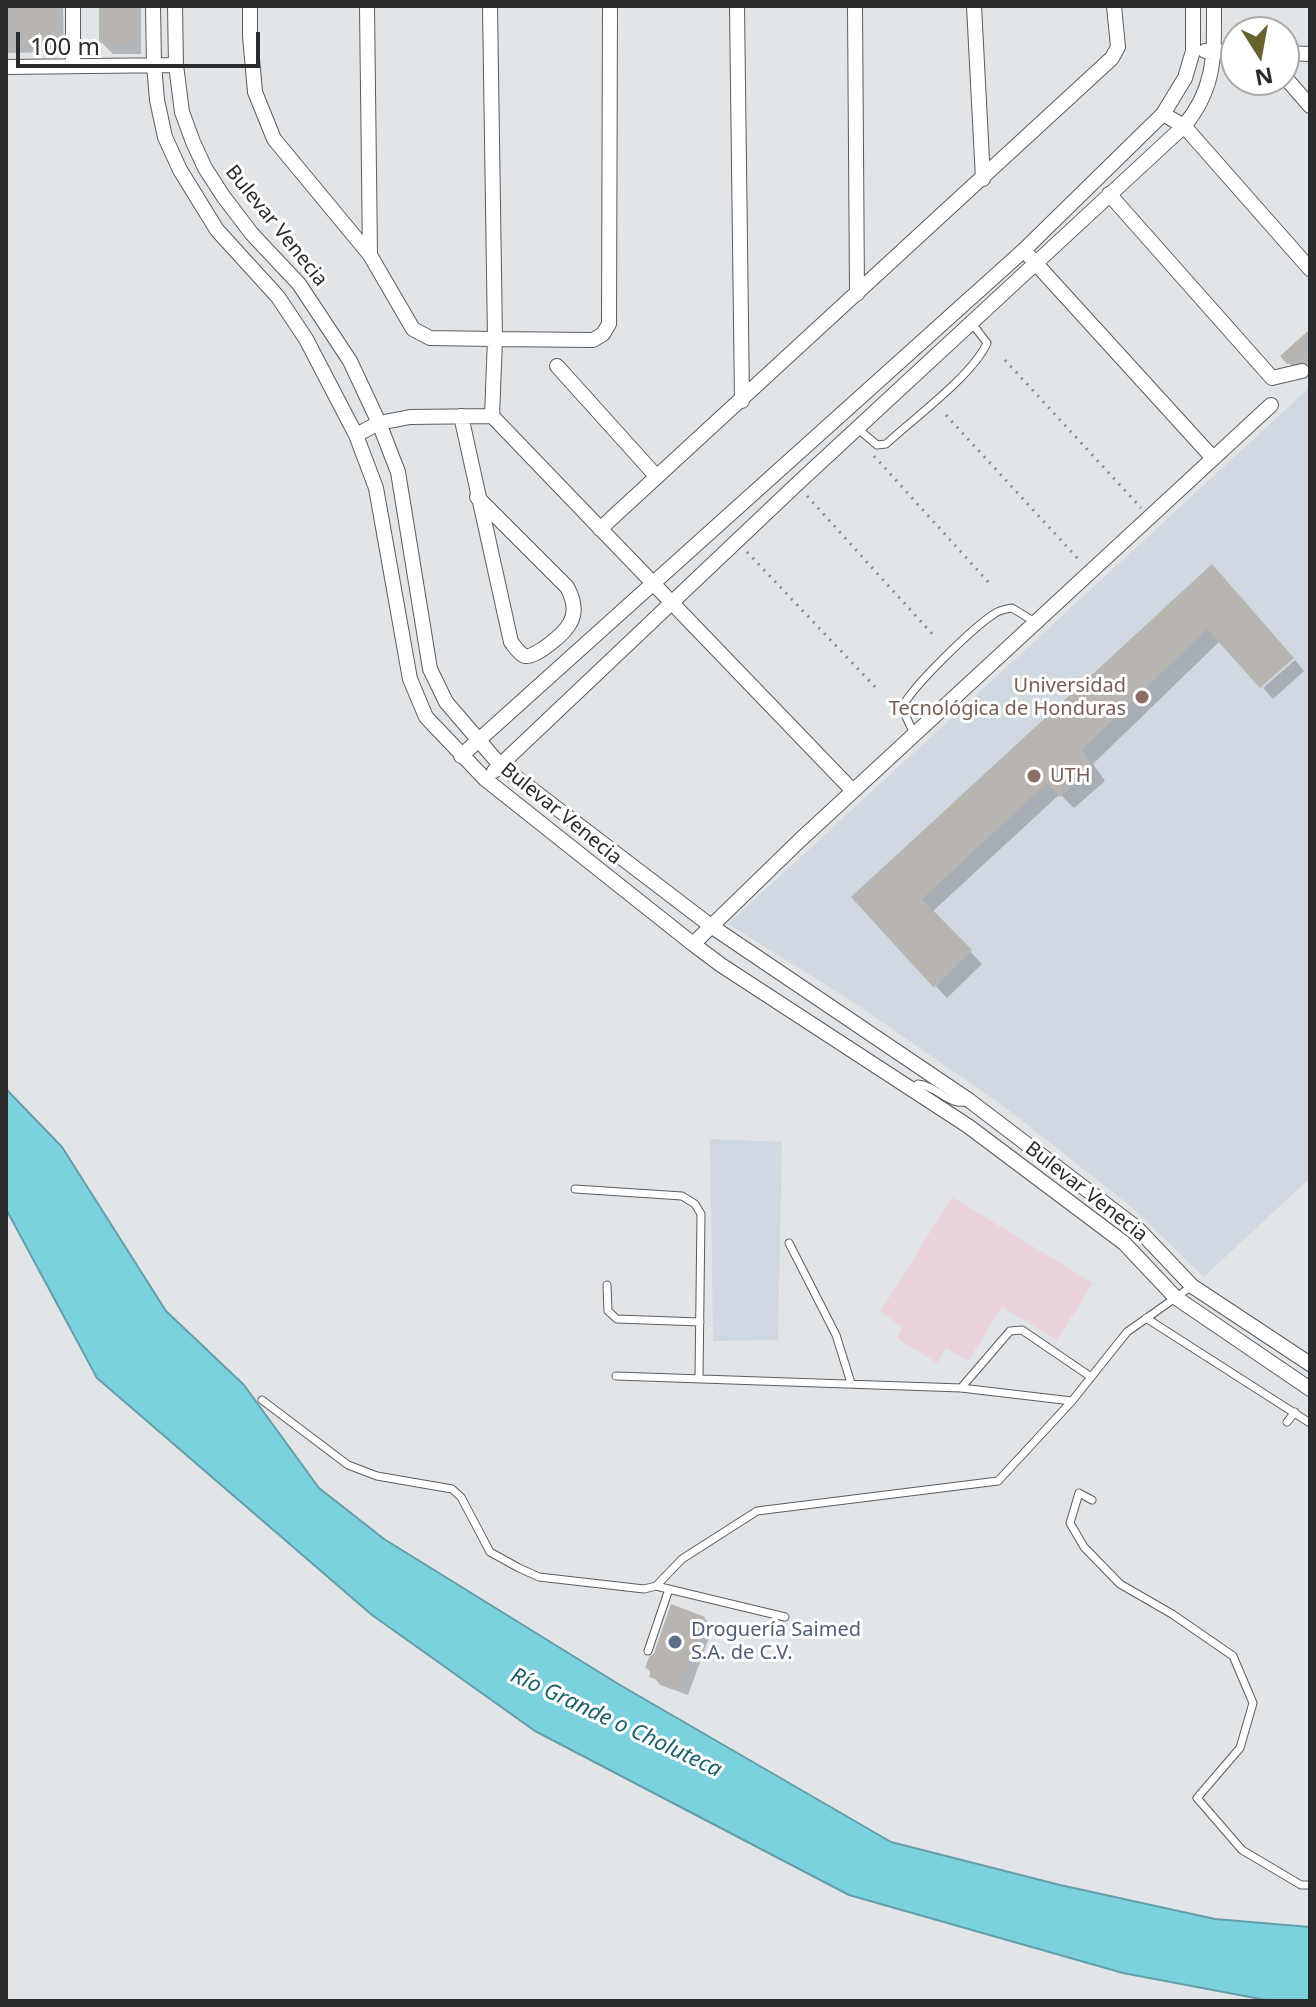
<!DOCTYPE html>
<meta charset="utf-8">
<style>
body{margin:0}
#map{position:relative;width:1316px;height:2007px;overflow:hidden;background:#e2e5e8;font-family:"Noto Sans",sans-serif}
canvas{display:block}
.frame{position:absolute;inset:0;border:8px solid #2a2b2c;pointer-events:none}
.north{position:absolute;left:1220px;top:16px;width:80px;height:80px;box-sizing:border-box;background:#fff;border:2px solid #aaaaab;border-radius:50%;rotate:169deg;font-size:22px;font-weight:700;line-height:32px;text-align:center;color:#2a2b2c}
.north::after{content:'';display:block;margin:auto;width:28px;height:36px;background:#67622f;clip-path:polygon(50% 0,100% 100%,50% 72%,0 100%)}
.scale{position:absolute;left:16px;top:32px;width:244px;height:36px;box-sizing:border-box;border:4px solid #2a2b2c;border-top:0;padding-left:10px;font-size:24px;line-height:28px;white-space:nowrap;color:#2a2b2c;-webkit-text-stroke:6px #fff;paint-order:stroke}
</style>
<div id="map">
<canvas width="1316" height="2007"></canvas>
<div class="frame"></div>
<div class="north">N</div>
<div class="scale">100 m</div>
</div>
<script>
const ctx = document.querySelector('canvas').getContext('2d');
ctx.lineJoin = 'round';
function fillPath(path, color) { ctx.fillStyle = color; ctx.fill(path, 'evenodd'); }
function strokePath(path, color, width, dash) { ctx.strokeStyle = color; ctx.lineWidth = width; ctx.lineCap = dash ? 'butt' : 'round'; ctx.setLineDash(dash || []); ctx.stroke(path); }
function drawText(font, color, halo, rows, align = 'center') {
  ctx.font = font + ' "Noto Sans",sans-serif'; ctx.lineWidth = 6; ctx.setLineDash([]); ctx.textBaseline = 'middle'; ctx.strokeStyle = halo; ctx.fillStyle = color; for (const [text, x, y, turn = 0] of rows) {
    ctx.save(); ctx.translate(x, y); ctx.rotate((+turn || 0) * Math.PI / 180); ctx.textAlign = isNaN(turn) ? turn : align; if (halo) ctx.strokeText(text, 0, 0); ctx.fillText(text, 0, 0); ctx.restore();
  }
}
const built = new Path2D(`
 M1310 387V1178L1204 1277 1129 1205 1002 1105 847 998 728 924Z
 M710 1139 782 1142 778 1340 713 1341Z`);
const industrial = new Path2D(`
 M952 1197 1093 1283 1057 1340 1002 1307 968 1361 946 1348 937 1363 897 1338 903 1327 880 1312Z`);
const water = new Path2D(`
 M6 1089 62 1147 166 1311 244 1385 319 1488 384 1539 620 1685 891 1842 1060 1885 1215 1919 1310 1927V2001H1271L1123 1973 849 1895 535 1731 372 1615 97 1378 6 1209Z`);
const shadow = new Path2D(`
 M6 6H63L64 52 6 53Z
 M101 6H141V54H113L101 42Z
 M1310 331V362L1306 366 1295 369 1282 356Z
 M1212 567 1220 641 1093 764 1105 781 1074 808 1060 794 932 912 982 964 947 998 854 897Z
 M1295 660 1304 671 1273 699 1263 688Z
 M704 1618 713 1627 688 1695 660 1685 647 1668Z`);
const building = new Path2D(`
 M6 6H52L53 41 6 42Z
 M99 6H130V43H99Z
 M1310 329V353L1301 361 1287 364 1280 356Z
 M1212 564 1294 658 1260 688 1207 629 1082 750 1094 768 1060 797 1047 783 922 899 972 950 934 988 851 897Z
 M671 1604 705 1617 679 1688 649 1677 651 1670 645 1668 649 1657 654 1653Z`);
const path = new Path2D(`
 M1005 360 1141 508
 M946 415 1081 562
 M874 456 991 585
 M807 496 935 637
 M747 552 878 690`);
const lane = new Path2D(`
 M857 428 877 445 886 444C913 419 973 375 987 343L971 322
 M914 734 902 708C911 687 974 627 994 614 999 610 1006 609 1012 608L1035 622
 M913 1088 918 1084C939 1086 948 1108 970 1101
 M575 1189 682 1196 695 1204 701 1214 699 1377
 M789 1243 836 1335 851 1383
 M607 1285 608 1311 617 1319 700 1322
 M1146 1318 1310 1423
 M616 1376 961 1388 1072 1401
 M961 1388 1010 1331 1022 1330 1091 1377
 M262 1400 348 1465 377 1476 452 1489 461 1497 490 1552 519 1568 539 1577 644 1589 656 1586 682 1559 757 1511 998 1481 1072 1401 1127 1332 1192 1286
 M1287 1422 1295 1412
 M1092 1500 1079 1493 1070 1523 1084 1547 1120 1584 1172 1614 1233 1656 1253 1703 1240 1748 1197 1798 1242 1850 1301 1885H1310
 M656 1586 785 1617
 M648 1651 669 1589`);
const street = new Path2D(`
 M153 6 154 65 157 100 165 137 180 170 217 230 278 297 306 339 356 435 376 488 410 679 426 717 485 779 693 944 721 965 968 1126 1124 1243 1175 1297 1310 1389
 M175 6 176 65 182 112 193 142 205 168 223 196 252 234 299 284 350 361 379 423 398 472 430 669 446 702 500 765 711 926 970 1101 1137 1228 1192 1286 1310 1364
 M250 6V36L255 92 274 139 370 255 413 329 430 338 495 339 490 6
 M367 6 370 255
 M610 6 609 324 603 334 593 340 495 339 492 416 853 791
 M737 6 742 401
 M855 6 857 294
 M974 6 983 179
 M1205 51 1236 52
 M1284 53 1310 54
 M73 66V6
 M6 67 176 65
 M1284 76 1310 106
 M1163 114 1184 126 1310 269
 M1109 194 1272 378 1302 371
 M1029 256 1212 457
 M557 366 657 477
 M461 416 511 642C515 647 519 654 525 656 536 658 565 633 570 623 577 611 573 598 567 587L477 497
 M356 435 379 423 410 417 492 416
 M600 529 1112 58 1118 47 1114 6
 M461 756 1024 250 1163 114 1185 78 1193 51V6
 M494 771 797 484 1184 126C1216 88 1214 54 1214 6
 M693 944 799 841 1271 405`);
const markers = [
 [1142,697,8,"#8d6e63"],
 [1034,776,8,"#8d6e63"],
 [675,1642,8,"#5c6f8a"]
];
const streetNames = [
 ["Bulevar Venecia",276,226,51],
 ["Bulevar Venecia",561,814,39],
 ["Bulevar Venecia",1086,1192,38]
];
const educationNames = [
 ["Universidad",1126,686],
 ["Tecnológica de Honduras",1126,709],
 ["UTH",1050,776,"left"]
];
const serviceNames = [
 ["Droguería Saimed",691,1630],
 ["S.A. de C.V.",691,1653]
];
const waterNames = [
 ["Río Grande o Choluteca",616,1723,25]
];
fillPath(built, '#d0d9e2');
fillPath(industrial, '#ebd3dd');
fillPath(water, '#7cd1de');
strokePath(water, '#639fa9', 2);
fillPath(shadow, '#0003');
fillPath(building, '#b8b5b1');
strokePath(lane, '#5a5d60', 9);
strokePath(street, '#5a5d60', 16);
strokePath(path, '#8b8d90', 3, [2, 6]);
strokePath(lane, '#fff', 7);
strokePath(street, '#fff', 14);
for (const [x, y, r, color] of markers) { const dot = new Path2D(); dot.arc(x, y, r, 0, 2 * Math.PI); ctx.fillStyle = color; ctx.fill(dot); strokePath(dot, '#fff', 3); }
drawText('20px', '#2a2b2c', '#fff', streetNames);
drawText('20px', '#785e54', '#fff', educationNames, 'right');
drawText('20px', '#4e5e75', '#fff', serviceNames, 'left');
drawText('italic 22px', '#1b616b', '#fff', waterNames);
</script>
